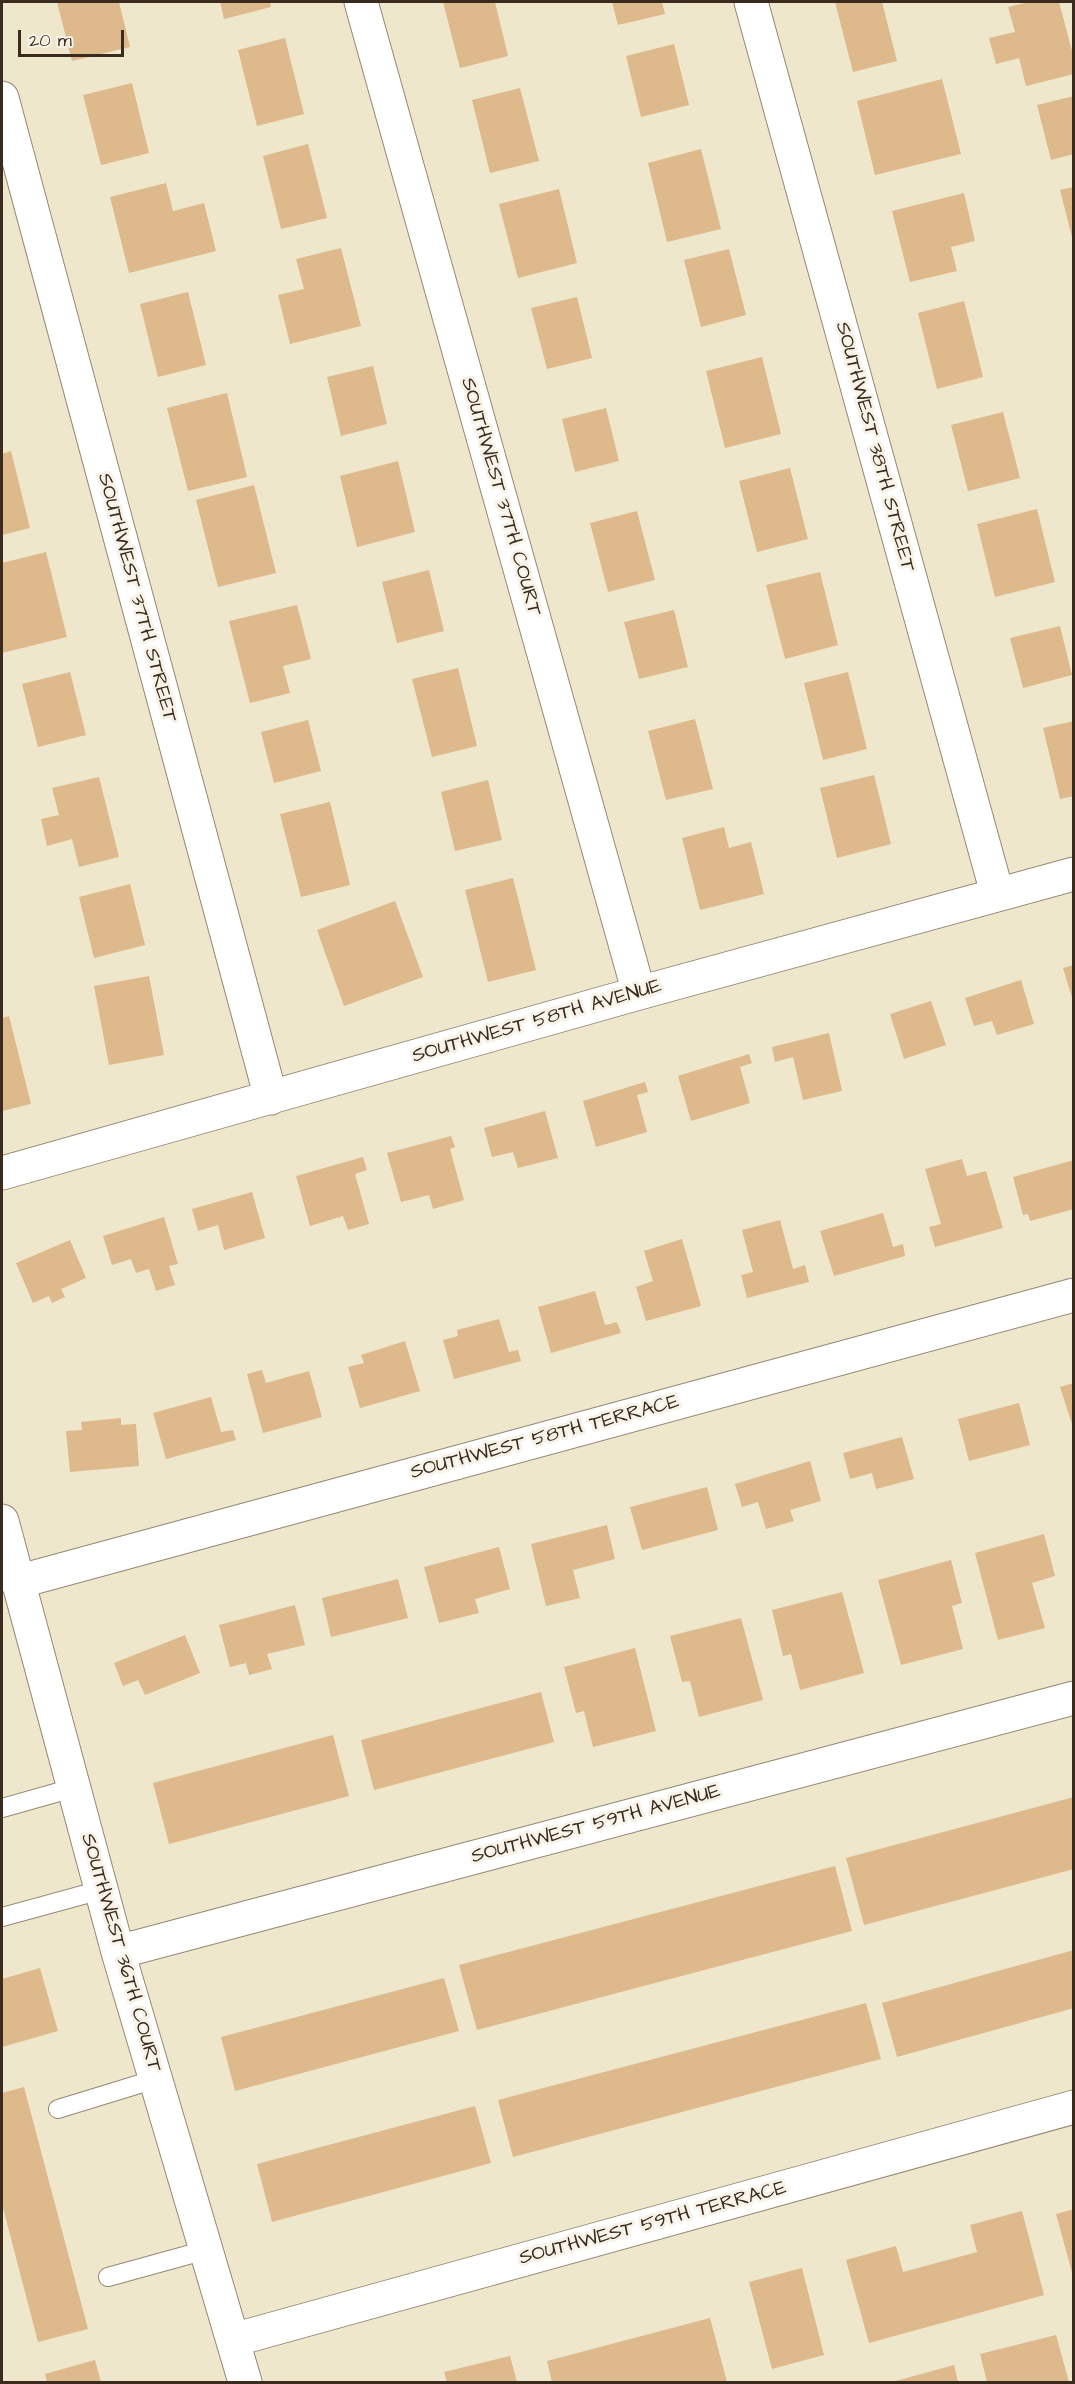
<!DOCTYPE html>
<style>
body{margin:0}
#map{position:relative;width:1075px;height:2384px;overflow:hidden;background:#eee7cc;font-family:"Architects Daughter",sans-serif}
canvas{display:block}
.frame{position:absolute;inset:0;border:3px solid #3b2a1e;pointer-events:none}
.scale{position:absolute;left:18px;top:30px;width:106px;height:27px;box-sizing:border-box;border:3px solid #3b2a1e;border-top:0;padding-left:8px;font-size:18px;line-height:21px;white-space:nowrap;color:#3b2a1e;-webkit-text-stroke:4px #f7f3e8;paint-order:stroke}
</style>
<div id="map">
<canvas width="1075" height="2384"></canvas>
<div class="frame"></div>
<div class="scale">20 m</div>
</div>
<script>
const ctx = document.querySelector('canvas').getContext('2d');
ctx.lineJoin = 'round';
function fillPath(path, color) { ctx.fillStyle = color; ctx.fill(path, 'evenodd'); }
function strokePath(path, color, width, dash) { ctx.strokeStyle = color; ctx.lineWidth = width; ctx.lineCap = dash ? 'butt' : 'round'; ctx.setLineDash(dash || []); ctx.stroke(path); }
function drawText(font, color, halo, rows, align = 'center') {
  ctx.font = font + ' "Architects Daughter",sans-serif'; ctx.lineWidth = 6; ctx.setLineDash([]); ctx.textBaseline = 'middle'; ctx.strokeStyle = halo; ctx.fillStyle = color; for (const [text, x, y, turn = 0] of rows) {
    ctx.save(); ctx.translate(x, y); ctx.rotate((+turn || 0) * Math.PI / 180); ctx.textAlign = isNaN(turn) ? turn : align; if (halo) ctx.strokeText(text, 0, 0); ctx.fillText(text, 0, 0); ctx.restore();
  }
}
const building = new Path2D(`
 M57 2H119L130 47 72 61Z
 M220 2H270L271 7 224 19Z
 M443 2H495L508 56 460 68Z
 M612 2H662L665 14 618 25Z
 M835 2H882L897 61 853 72Z
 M1029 2H1059L1074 58V74L1026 86 1019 58 996 64 989 38 1015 32 1008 7Z
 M285 38 304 114 257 126 238 50Z
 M674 44 689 105 641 117 626 56Z
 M942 79 961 154 875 175 857 101Z
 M132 83 149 153 101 165 83 95Z
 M520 88 539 161 490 173 472 100Z
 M1074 96V154L1051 160 1037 105Z
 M308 144 327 218 281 229 263 156Z
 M701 149 721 229 667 242 648 163Z
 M166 183 173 211 204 203 216 251 129 273 110 197Z
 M1074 187V241H1073L1060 190Z
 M559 189 577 263 518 278 499 204Z
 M964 193 975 241 951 247 957 271 910 282 892 211Z
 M341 248 361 326 290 344 278 295 304 289 296 259Z
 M729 249 746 315 701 327 684 260Z
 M188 292 206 365 158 377 140 304Z
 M577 297 592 358 547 369 531 308Z
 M964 301 983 377 937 389 918 313Z
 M762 357 781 434 725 448 706 371Z
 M373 366 387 424 341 436 327 377Z
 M227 393 247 477 188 491 167 408Z
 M606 408 619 461 575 472 562 419Z
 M1003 412 1020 478 968 491 951 425Z
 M11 451 30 528 2 535V454Z
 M398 461 415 532 357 547 340 476Z
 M790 468 808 539 757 552 739 481Z
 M254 485 276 573 218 587 196 500Z
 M1037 509 1055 582 995 597 977 524Z
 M637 511 655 580 608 592 590 523Z
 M46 552 67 637 2 653V563Z
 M429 570 444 631 397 643 382 582Z
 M820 572 838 645 785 659 766 585Z
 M297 605 311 659 283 666 290 693 250 703 229 621Z
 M674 610 688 667 639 679 624 622Z
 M1060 626 1072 675 1023 688 1010 638Z
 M458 668 477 746 432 757 412 679Z
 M70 672 86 735 38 747 22 684Z
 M848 672 867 749 823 760 804 683Z
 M695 719 713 789 666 800 648 731Z
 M308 720 321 771 274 783 261 732Z
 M1074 721V796L1060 799 1043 728Z
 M874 775 891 844 837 858 820 788Z
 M99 777 119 857 79 867 72 839 47 846 41 819 59 815 52 788Z
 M488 780 502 840 455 851 441 792Z
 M330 802 350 885 301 897 280 814Z
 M724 827 729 848 751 842 764 894 700 910 682 838Z
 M513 878 536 970 488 982 465 890Z
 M130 884 145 945 94 958 79 897Z
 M395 901 423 977 344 1006 317 930Z
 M1074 965V1001H1073L1063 968Z
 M149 976 164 1055 109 1065 94 986Z
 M1021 980 1034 1024 997 1035 992 1021 974 1026 965 998Z
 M931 1001 946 1045 904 1059 890 1014Z
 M9 1016 31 1104 2 1111V1018Z
 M829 1033 842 1091 803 1100 793 1057 775 1062 772 1047Z
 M749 1054 752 1063 740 1067 750 1103 691 1121 678 1076Z
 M645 1082 648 1092 637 1095 647 1132 596 1147 583 1101Z
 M545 1111 558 1158 518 1168 513 1152 492 1157 484 1128Z
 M451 1136 455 1147 450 1149 464 1200 433 1209 429 1195 401 1202 387 1153Z
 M363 1157 367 1170 355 1174 369 1224 348 1230 343 1216 310 1226 296 1176Z
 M962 1159 967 1176 986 1171 1003 1228 935 1247 929 1227 941 1224 925 1169Z
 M1074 1160V1209L1030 1221 1028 1214 1023 1215 1013 1177Z
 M252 1192 265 1238 224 1250 218 1225 198 1231 192 1209Z
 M883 1213 893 1247 903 1244 905 1256 834 1276 820 1231Z
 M164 1217 178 1264 169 1266 175 1285 156 1291 149 1269 136 1273 131 1259 112 1265 103 1236Z
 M780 1220 793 1269 805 1265 809 1282 747 1298 741 1275 753 1272 742 1230Z
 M682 1239 701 1306 646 1321 636 1287 653 1281 644 1251Z
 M70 1240 86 1278 61 1289 65 1297 52 1303 49 1296 33 1303 16 1263Z
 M595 1291 605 1325 617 1322 621 1333 551 1353 538 1307Z
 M499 1319 509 1352 518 1350 521 1361 454 1379 443 1340 458 1336 457 1330Z
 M405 1341 420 1391 360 1408 348 1367 364 1363 361 1355Z
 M262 1370 266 1383 309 1371 322 1417 263 1433 247 1374Z
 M1074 1383V1427H1073L1060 1387Z
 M211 1397 221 1432 233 1430 236 1440 166 1459 153 1413Z
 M1019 1403 1030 1445 969 1461 958 1419Z
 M121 1418V1425L136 1424 139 1466 70 1472 66 1431 82 1430 81 1422Z
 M902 1437 914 1479 876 1489 872 1473 850 1479 843 1453Z
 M810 1461 821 1501 790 1510 794 1521 766 1529 758 1502 742 1507 735 1484Z
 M707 1487 718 1530 642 1550 630 1507Z
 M607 1525 615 1559 573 1570 580 1598 546 1606 531 1544Z
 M1044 1534 1055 1576 1032 1583 1045 1628 998 1640 975 1553Z
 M499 1547 510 1589 475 1599 479 1613 439 1623 424 1567Z
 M951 1560 962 1603 952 1606 963 1649 901 1665 878 1580Z
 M398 1579 408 1618 331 1637 322 1598Z
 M842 1592 864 1673 800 1690 791 1654 783 1656 772 1610Z
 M295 1605 305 1645 267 1654 272 1669 249 1675 246 1663 230 1667 219 1625Z
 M741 1618 763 1700 699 1717 690 1681 682 1682 670 1636Z
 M185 1635 200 1673 145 1695 138 1680 123 1686 114 1663Z
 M635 1648 656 1731 593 1747 584 1711 576 1713 564 1667Z
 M541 1692 554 1742 374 1790 361 1740Z
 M333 1735 349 1796 169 1844 153 1783Z
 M1074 1797V1869L864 1925 846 1858Z
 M835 1866 852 1931 477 2030 459 1965Z
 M1074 1950V2008L897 2057 882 2003Z
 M40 1968 58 2031 2 2047V1979Z
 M444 1978 459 2031 235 2091 221 2037Z
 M866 2003 881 2059 513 2157 498 2100Z
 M24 2087 88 2329 38 2342 2 2204V2093Z
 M475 2106 491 2163 272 2222 257 2164Z
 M1074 2209V2276H1073L1056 2214Z
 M1022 2211 1044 2295 869 2343 846 2260 896 2246 903 2272 977 2252 970 2225Z
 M802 2268 824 2355 772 2369 749 2282Z
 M710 2318 727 2382H552L547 2361Z
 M1056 2335 1069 2382H987L980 2354Z
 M510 2356 517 2382H447L444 2372Z
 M95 2360 101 2382H47L45 2374Z
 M954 2365 958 2382H892Z`);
const lane = new Path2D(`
 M2 1808 73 1788
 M2 1917 101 1890
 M58 2109 156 2079
 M108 2277 206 2250`);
const street = new Path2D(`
 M361 2 639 993
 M751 2 997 893
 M2 98 271 1098
 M2 1173 639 993 1074 874
 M2 1521 118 1952 245 2382
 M17 1582 1074 1295
 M118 1952 1074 1698
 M233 2340 1074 2107`);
const streetNames = [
 ["SOUTHWEST 38TH STREET",874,447,75],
 ["SOUTHWEST 37TH COURT",500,497,74],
 ["SOUTHWEST 37TH STREET",136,598,75],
 ["SOUTHWEST 58TH AVENUE",537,1022,-16],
 ["SOUTHWEST 58TH TERRACE",545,1438,-15],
 ["SOUTHWEST 59TH AVENUE",596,1825,-15],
 ["SOUTHWEST 36TH COURT",120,1953,74],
 ["SOUTHWEST 59TH TERRACE",653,2224,-15]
];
fillPath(building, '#ddb98c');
strokePath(lane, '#948875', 20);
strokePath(street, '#948875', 35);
strokePath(lane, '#fff', 18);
strokePath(street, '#fff', 33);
drawText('20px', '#3b2a1e', '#f7f3e8', streetNames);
</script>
